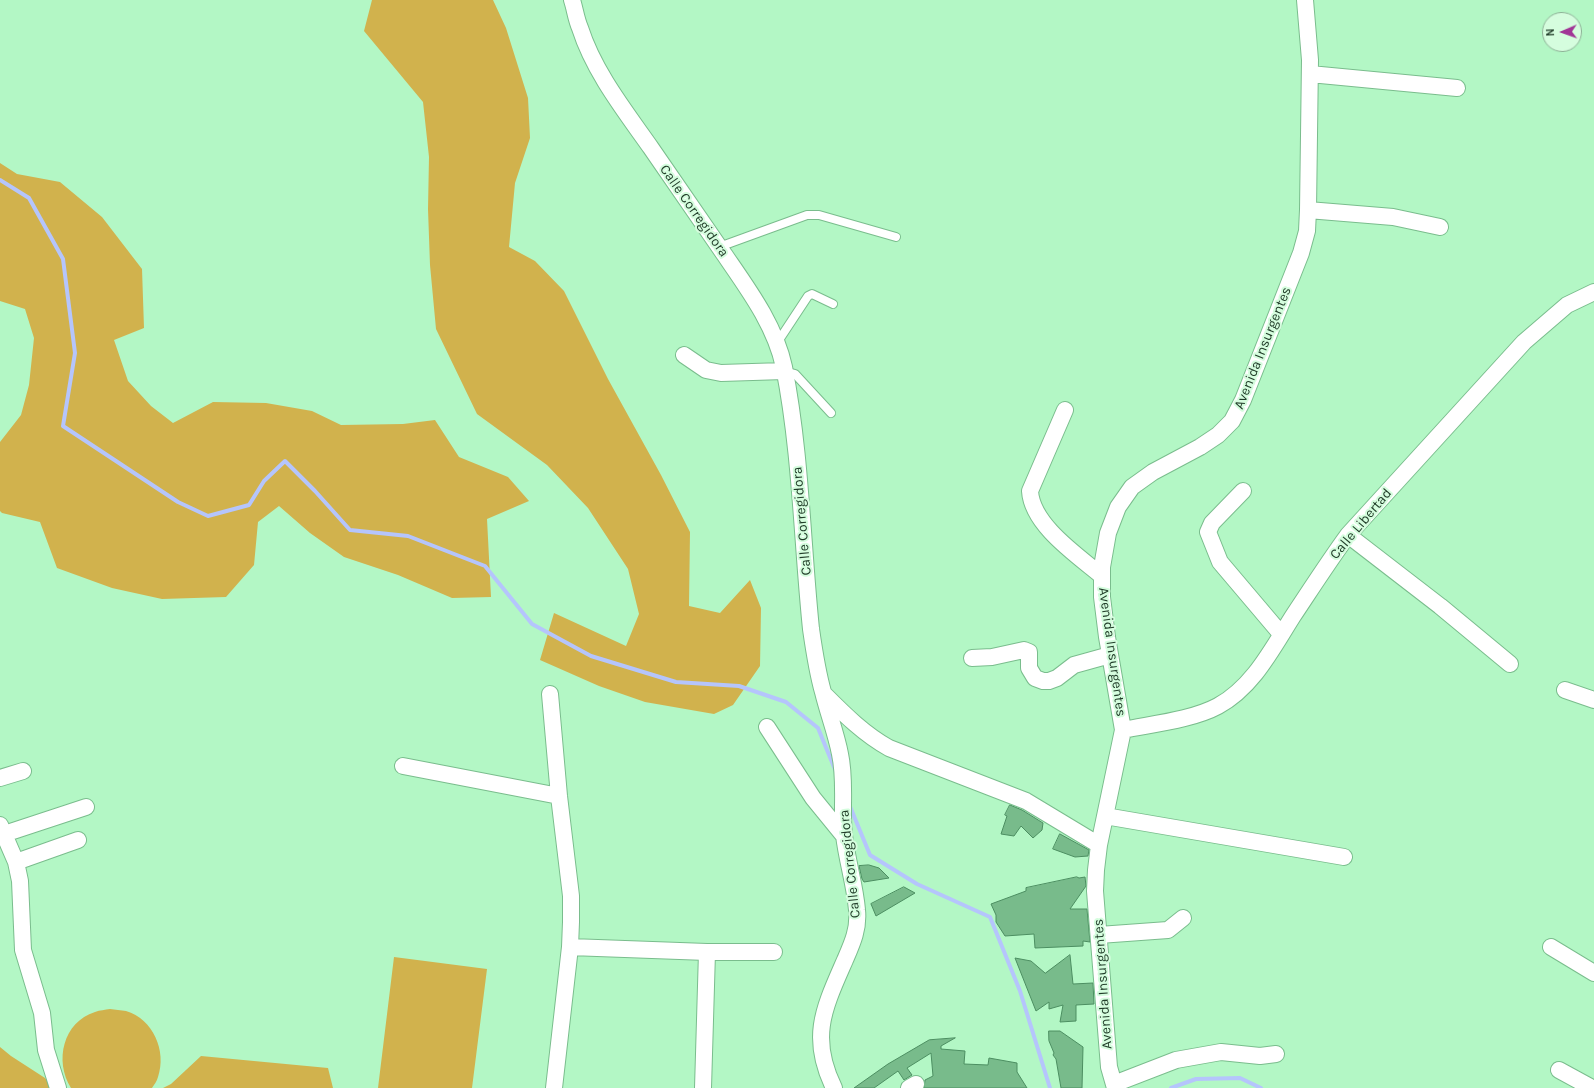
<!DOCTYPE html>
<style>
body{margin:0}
#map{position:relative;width:1594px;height:1088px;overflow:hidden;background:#b3f7c5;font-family:Karla,sans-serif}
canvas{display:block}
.north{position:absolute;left:1542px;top:12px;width:40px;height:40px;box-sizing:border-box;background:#d5fdde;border:1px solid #8db196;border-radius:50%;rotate:268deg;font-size:11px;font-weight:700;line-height:16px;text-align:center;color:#223e2a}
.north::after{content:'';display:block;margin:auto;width:14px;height:18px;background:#a13596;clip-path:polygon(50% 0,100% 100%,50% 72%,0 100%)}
</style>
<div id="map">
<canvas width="1594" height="1088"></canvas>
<div class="north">N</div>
</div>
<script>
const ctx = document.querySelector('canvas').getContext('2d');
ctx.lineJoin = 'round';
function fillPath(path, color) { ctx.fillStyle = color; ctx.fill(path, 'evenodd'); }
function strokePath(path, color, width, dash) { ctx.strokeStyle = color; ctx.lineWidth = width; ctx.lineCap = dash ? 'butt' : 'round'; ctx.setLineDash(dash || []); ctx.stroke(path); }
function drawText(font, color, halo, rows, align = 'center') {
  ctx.font = font + ' Karla,sans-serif'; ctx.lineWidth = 4; ctx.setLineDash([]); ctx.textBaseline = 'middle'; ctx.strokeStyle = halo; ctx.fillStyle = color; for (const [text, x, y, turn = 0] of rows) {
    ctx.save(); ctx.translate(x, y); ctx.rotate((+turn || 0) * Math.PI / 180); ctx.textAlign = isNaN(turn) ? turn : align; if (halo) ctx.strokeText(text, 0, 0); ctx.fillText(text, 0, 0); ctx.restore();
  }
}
const green = new Path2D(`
 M372 0H493L506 28 528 98 530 138 515 183 509 247 535 261 564 291 608 379 661 475 690 532 689 606 720 613 750 580 761 608 760 666 733 705 714 714 645 702 599 686 540 660 554 613 626 646 639 614 628 569 588 508 547 465 477 414 436 329 430 265 428 209 429 157 423 102 364 31Z
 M0 163 17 174 60 182 102 217 142 269 144 328 114 340 128 381 151 406 173 423 213 402 266 403 312 411 341 425 403 424 435 420 459 457 508 477 529 501 487 519 491 597 452 598 398 575 344 557 310 533 279 506 258 522 254 565 226 597 162 599 112 588 57 568 40 522 2 513 0 511V442L21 415 29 385 34 338 25 309 0 301Z
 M394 957 487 969 472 1088H378Z
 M110 1009C115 1010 121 1010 126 1011 153 1019 167 1051 158 1077 157 1081 154 1085 152 1088H71C54 1061 63 1022 95 1012 100 1010 105 1010 110 1009Z
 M0 1047 11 1056 45 1078 53 1088H0Z
 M201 1056 328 1068 333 1088H163L171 1084Z`);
const stream = new Path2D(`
 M0 180 29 198 63 259 75 353 63 426 178 502 208 516 249 505 264 481 285 461 315 491 350 530 408 536 485 566 532 624 591 656 676 682 739 686 786 702 818 728 836 772
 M849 804 870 855 917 884 990 917 1020 991 1050 1088
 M1171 1088 1196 1079 1240 1078 1261 1088`);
const building = new Path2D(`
 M1010 805 1022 810 1043 823 1042 830 1033 838 1021 826 1014 836 1001 834 1007 816 1005 815Z
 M1060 834 1089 850 1088 856 1075 857 1053 849Z
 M869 865 879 868 889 878 864 882 862 879 859 866Z
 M1077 877 1079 878 1085 877 1086 886 1070 909H1087L1090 942 1083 941V946L1035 948 1034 934 1005 936 996 922V915L991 904 1026 891V888Z
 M904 887 915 893 876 916 871 904Z
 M1070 955 1073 984 1093 983 1094 1004 1076 1005V1021L1060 1022 1063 1005 1049 1009V1002L1036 1011 1015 958 1031 961 1045 973Z
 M1049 1031H1060L1083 1047 1082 1088H1061L1056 1059 1053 1055 1054 1053 1049 1041Z
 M955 1038 941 1046V1049L965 1051 964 1064 988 1065 989 1058 1017 1063V1072L1027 1088H924L925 1080 933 1076 931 1053 907 1068 912 1075 904 1080 898 1071 874 1088H854L888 1064 929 1040Z`);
const lane = new Path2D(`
 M719 247 807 215H819L896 237
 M777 343 808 296 812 294 833 304
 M784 371 795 374 831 413`);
const street = new Path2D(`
 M572 0C575 9 576 19 580 28 594 72 625 111 651 148 676 184 700 219 724 254 748 289 775 325 784 367 801 453 802 542 811 629 814 650 817 671 823 692 828 713 836 733 840 754 846 781 841 808 844 835 847 861 855 885 857 910 859 929 852 944 845 960 824 1008 809 1037 834 1088
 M1310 74 1457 88
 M1308 210 1393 217 1440 227
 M684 355 706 370 721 373 784 371
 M1065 410 1030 491C1032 525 1077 555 1102 576
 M1243 491 1212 523 1208 532 1220 562 1281 634
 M1348 535 1440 606 1510 664
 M972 658 992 657 1024 650 1029 652V668L1035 678 1043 681H1049L1057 678 1074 665 1110 655
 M1565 690 1594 700
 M550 694 559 796 571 896V922L570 947 554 1088
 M825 695C845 715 864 734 889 748L1026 801 1099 845
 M767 727 813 798 844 836
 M1123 730C1152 724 1192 720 1218 706 1253 687 1272 649 1293 616 1311 589 1329 561 1348 535L1524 342 1567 305 1594 292
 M403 766 559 796
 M0 778 23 771
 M1105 816 1344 857
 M0 825 16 862 20 881 23 950 42 1013 46 1050 58 1088
 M4 834 86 807
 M16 862 78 840
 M1099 935 1168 930 1183 918
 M570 947 707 952H774
 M1551 947 1594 973
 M1559 1070 1592 1088
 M1114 1084 1176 1060 1221 1052 1260 1056 1276 1054
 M703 1088 707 952
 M909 1088 916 1084
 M1115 1088 1109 1067 1095 891 1096 870 1099 845 1123 730 1107 637 1102 597V567L1108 533 1118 507 1132 487 1153 472 1200 447 1218 435 1232 421 1243 400 1301 253 1307 231 1308 210 1310 60 1305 0`);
const streetNames = [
 ["Calle Corregidora",694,211,55],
 ["Avenida Insurgentes",1263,348,-68],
 ["Calle Corregidora",802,521,-95],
 ["Calle Libertad",1361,524,-50],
 ["Avenida Insurgentes",1112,652,82],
 ["Calle Corregidora",850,864,-96],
 ["Avenida Insurgentes",1103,984,-94]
];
fillPath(green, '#d1b24d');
strokePath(stream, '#b5c5fc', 4);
fillPath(building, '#78bb8b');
strokePath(building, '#4c8e61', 1);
strokePath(lane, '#7abd8d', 10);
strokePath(street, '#7abd8d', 18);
strokePath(lane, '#fff', 8);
strokePath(street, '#fff', 16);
drawText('14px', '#223e2a', '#d5fdde', streetNames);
</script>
